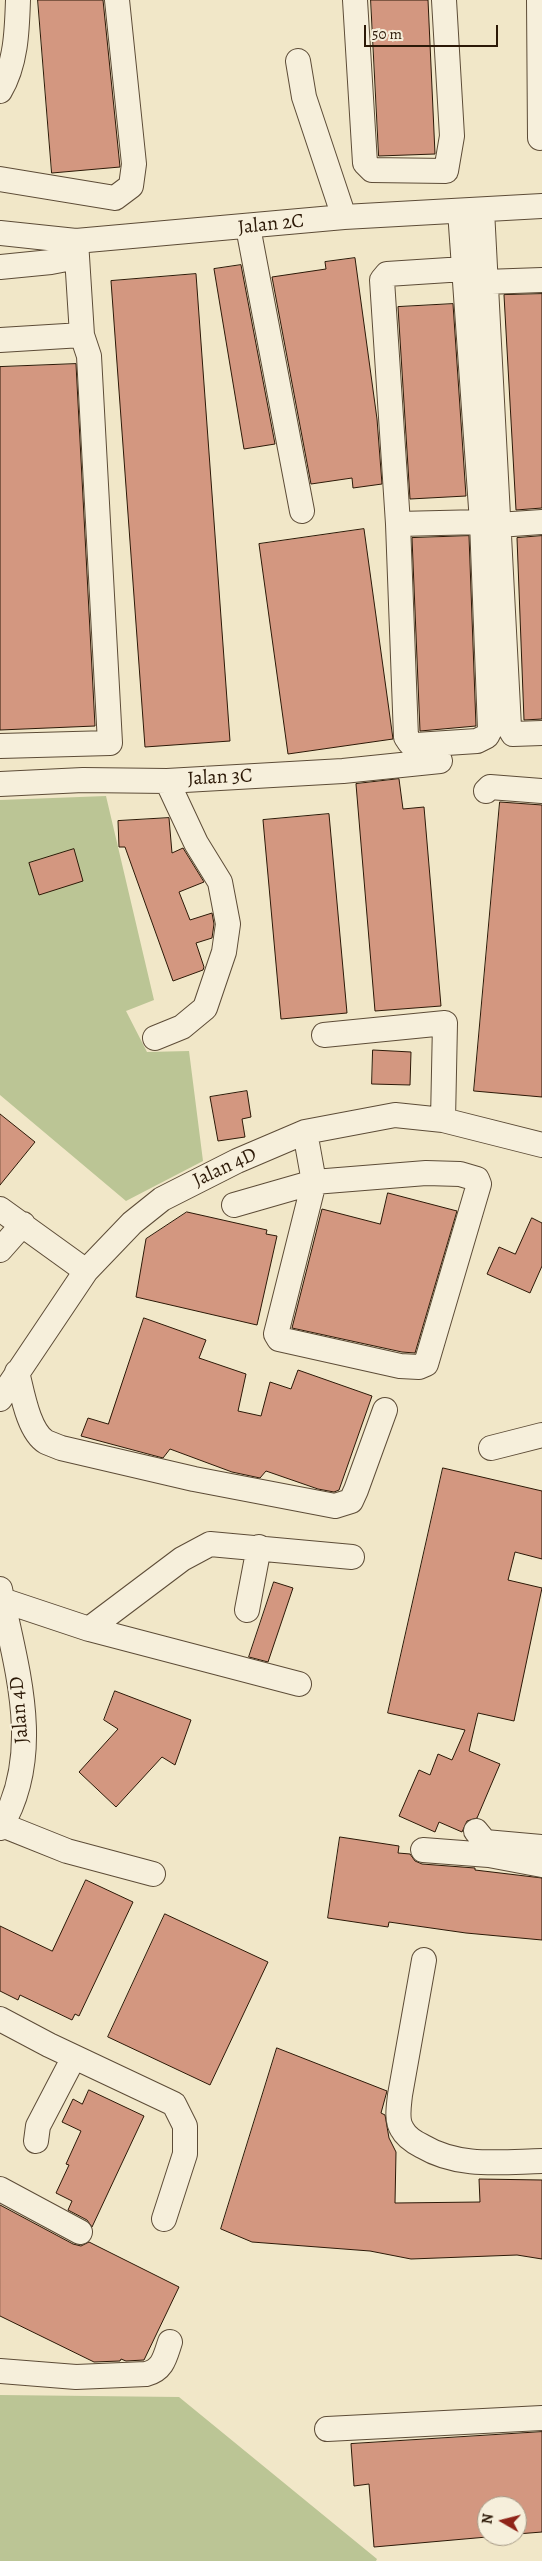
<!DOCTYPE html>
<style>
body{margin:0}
#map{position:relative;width:542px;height:2561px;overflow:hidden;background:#f1e7c8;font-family:Alegreya,serif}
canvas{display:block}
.north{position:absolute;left:477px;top:2496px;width:50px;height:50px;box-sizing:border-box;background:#f6efdb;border:1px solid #a59986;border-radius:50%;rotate:278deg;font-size:14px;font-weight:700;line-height:20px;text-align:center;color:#2c1907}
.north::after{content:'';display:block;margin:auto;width:18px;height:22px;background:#8f2418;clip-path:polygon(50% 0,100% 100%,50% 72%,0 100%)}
.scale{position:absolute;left:364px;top:25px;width:134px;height:22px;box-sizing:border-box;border:2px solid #2c1907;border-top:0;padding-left:6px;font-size:15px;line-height:18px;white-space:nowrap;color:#2c1907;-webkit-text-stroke:4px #f6efdb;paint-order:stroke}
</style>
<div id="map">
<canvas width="542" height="2561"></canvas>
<div class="north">N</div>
<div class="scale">50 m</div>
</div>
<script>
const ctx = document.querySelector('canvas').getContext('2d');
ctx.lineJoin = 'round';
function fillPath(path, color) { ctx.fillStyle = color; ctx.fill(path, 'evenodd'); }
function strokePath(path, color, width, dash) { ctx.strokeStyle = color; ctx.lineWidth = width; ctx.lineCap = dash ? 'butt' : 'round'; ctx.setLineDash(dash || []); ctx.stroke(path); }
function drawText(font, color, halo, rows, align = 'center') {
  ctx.font = font + ' Alegreya,serif'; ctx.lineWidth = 4; ctx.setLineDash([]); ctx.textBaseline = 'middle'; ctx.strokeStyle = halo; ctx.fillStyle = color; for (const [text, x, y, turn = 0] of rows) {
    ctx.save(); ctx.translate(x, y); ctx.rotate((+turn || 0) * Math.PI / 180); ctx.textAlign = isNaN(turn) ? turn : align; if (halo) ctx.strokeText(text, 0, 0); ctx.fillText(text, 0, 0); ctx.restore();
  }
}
const green = new Path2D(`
 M106 796 154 1000 126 1011 147 1052 189 1051 203 1161 126 1201 0 1095V800Z
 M0 2395 179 2397 377 2559 376 2561H0Z`);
const building = new Path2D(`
 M38 0H103L120 167 52 173Z
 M371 0H428L435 154 379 156Z
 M355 258 377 419 382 484 353 488 352 478 311 484 272 277 326 269 325 262Z
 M241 265 275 444 244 449 214 269Z
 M196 274 230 741 145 747 111 281Z
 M542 294V508L516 510 504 295Z
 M453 304 466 496 410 499 398 307Z
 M76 364 95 726 0 730V367Z
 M364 529 393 739 288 754 259 544Z
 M469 536 476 726 420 731 412 538Z
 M542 536V719L524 720 517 538Z
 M399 779 403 809 424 807 441 1006 375 1011 356 784Z
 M500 802 542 805V1097L474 1091Z
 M329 814 347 1013 281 1019 263 820Z
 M169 818 172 853 183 848 204 882 179 892 190 920 212 913 214 924 212 938 196 943 204 967 203 970 173 981 125 847H119L118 821Z
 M74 849 83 881 39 895 29 863Z
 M373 1050 411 1052 410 1085 372 1084Z
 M247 1091 251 1117 242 1119 245 1137 218 1141 210 1097Z
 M0 1114 35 1142 0 1185Z
 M388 1193 457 1211 415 1353 402 1352 292 1328 322 1209 380 1224Z
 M187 1212 267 1230 266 1234 277 1236 257 1325 136 1297 146 1239Z
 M532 1218 542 1223V1266L530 1293 487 1274 499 1247 515 1254Z
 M144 1318 206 1340 199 1358 246 1374 238 1411 261 1416 270 1382 291 1389 298 1370 372 1396 339 1490 334 1492 318 1489 266 1471 260 1478 232 1472 170 1449 163 1458 81 1436 88 1418 108 1424Z
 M443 1468 542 1491V1559L515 1552 508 1580 542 1588 514 1721 478 1713 469 1751 500 1764 477 1818 467 1821 462 1832 439 1822 435 1832 399 1816 419 1770 430 1775 438 1754 452 1760 465 1730 388 1713Z
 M274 1582 293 1588 268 1662 249 1657Z
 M115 1691 191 1720 175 1765 162 1757 116 1807 79 1772 118 1729 104 1720Z
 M340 1837 399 1846 398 1853 410 1854 415 1861 422 1864 475 1868V1870L542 1878V1940L466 1933 389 1922 388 1927 328 1918Z
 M86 1880 133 1902 79 2016 75 2014 72 2020 20 1995 18 2000 0 1991V1926L52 1951Z
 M165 1914 268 1962 210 2085 108 2037Z
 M277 2048 387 2091 381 2113 385 2115 389 2138 396 2152 395 2203 480 2202 479 2179 542 2180V2259L517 2255 411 2259 370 2251 252 2242 221 2229Z
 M89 2090 144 2116 92 2227 87 2220 68 2210 72 2201 56 2193 69 2165 66 2164 81 2131 62 2122 73 2099 82 2104Z
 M0 2205 73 2244 81 2246 89 2242 179 2287 144 2360 126 2361 121 2359 120 2361 94 2362 0 2316Z
 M542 2432V2532L517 2534V2506H487V2537L374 2547 369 2484 354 2486 351 2444Z`);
const minor = new Path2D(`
 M355 0 365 163 372 170 446 171 452 136 444 0
 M539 0 540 138
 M298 61 304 97 344 217
 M0 91C16 64 17 31 18 0
 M0 179 115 198 131 186 134 164 117 0
 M482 210 509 727 513 734 542 733
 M460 211 482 522 490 730 487 736 477 741 416 745 410 743 406 737 398 524 382 280 387 274 464 269
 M248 227 302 511
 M0 233 76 241 344 217 542 206
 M0 267 51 262 77 257
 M485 282 542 280
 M0 340 82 335
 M398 524 482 522
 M498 525 542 522
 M0 746 110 743 89 356 82 335 76 241
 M0 784 83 780 167 781 343 771 440 761
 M486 791 490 787 542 791
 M324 1035 445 1023 443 1120
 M155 1038 182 1027 205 1008 224 952 228 924 220 882 196 843 167 781
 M234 1205 314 1182 426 1173 460 1174 477 1179 479 1184 426 1364 419 1367 400 1366 279 1339 276 1334 314 1182 305 1132
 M0 1209 86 1271
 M0 1250 23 1224
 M17 1372C22 1391 28 1431 46 1442 51 1444 56 1446 61 1448L194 1479 335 1506 351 1501 356 1490 385 1410
 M0 1399 86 1271 132 1223 162 1199 237 1161 305 1132 395 1115 443 1120 542 1145
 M491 1448 542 1435
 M0 1589C16 1667 45 1754 0 1828
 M2 1600 89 1629 299 1684
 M247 1610 259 1547
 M89 1629 182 1559 210 1544 352 1557
 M2 1825 67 1851 153 1874
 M476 1831 485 1842 542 1847
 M423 1850 489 1855 542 1865
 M424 1960 400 2095C399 2105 396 2120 402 2129 406 2137 414 2142 422 2146 459 2168 500 2162 542 2161
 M0 2019 49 2045 174 2104 185 2126V2154L164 2219
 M36 2141 38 2126 74 2057
 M0 2189 80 2232
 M0 2371 76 2377 146 2374C163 2370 165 2357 170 2342
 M327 2429 542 2418`);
const streetNames = [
 ["Jalan 2C",271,225,-6],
 ["Jalan 3C",220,778,-3],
 ["Jalan 4D",225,1168,-25],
 ["Jalan 4D",20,1710,-95]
];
fillPath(green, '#bbc595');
fillPath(building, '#d39780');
strokePath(building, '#2c1907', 1);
strokePath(minor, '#5d4c37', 26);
strokePath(minor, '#f6efdb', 24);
drawText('20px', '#2c1907', '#f6efdb', streetNames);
</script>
